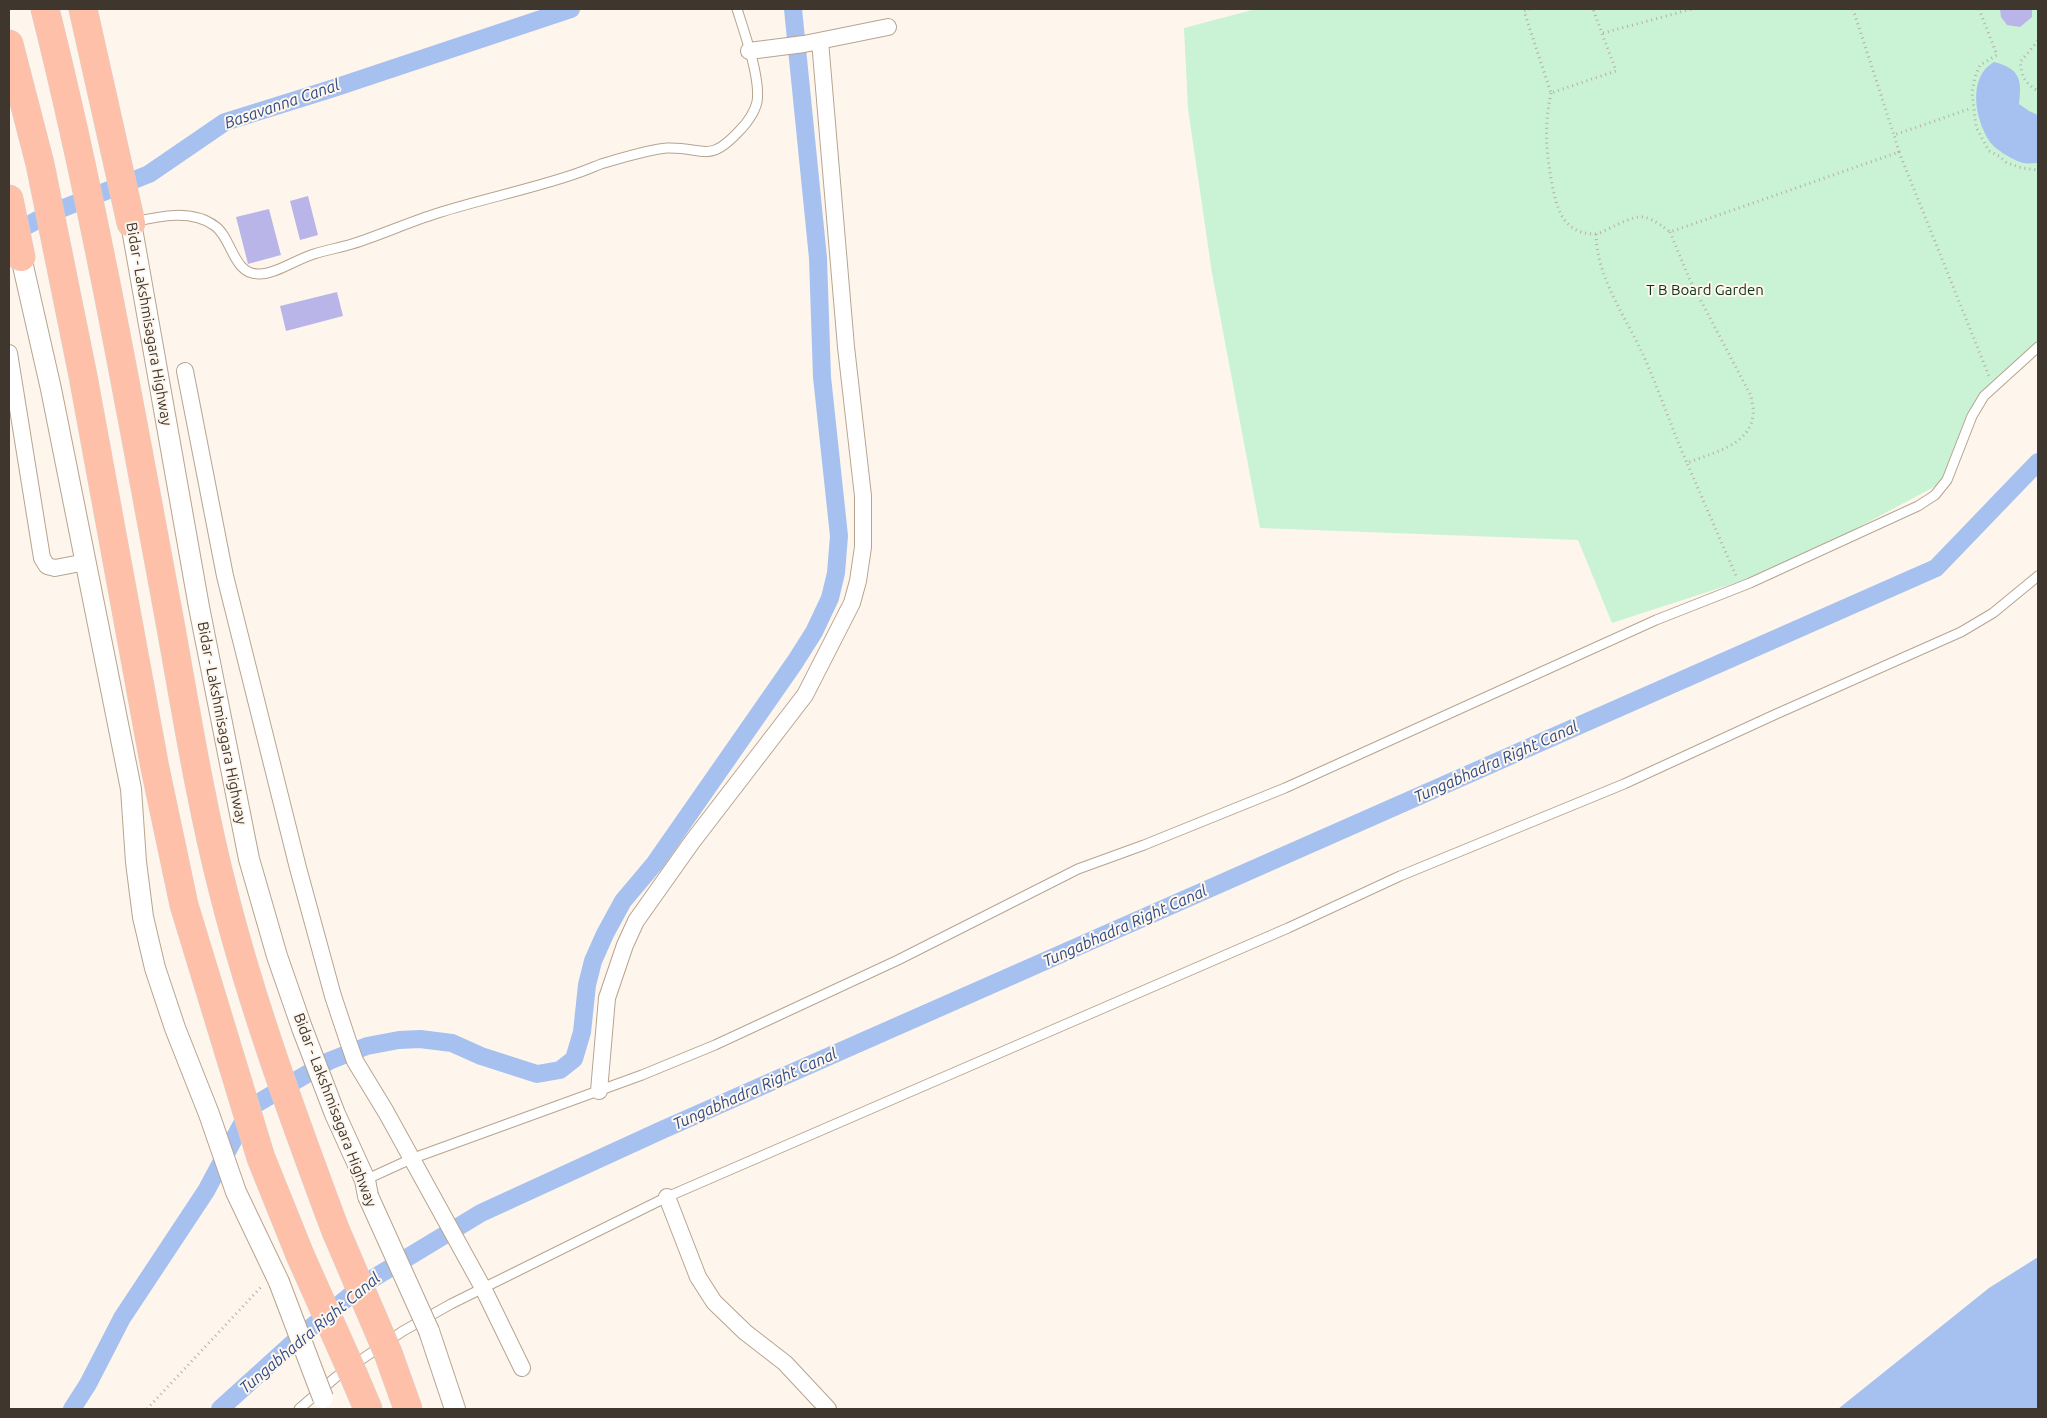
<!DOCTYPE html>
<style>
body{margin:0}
#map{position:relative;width:2047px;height:1418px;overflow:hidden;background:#fef6ed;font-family:Ubuntu,sans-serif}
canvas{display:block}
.frame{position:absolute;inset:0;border:10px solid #3f372e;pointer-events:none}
</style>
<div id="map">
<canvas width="2047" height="1418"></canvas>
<div class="frame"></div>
</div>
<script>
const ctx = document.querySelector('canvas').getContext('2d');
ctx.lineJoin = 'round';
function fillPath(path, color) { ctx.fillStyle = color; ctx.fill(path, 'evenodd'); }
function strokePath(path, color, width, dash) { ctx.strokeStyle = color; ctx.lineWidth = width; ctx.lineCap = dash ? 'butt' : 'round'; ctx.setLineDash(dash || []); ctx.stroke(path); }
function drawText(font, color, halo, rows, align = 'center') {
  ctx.font = font + ' Ubuntu,sans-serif'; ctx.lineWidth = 4; ctx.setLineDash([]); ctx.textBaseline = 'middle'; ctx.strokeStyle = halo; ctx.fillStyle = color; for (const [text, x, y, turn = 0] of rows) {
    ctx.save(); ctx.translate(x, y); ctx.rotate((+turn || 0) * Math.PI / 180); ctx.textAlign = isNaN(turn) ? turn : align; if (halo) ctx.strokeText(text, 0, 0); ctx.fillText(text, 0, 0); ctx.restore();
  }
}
const green = new Path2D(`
 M1256 9H2038V342L1984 396 1947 480 1784 567 1612 623 1578 540 1260 528 1212 273 1188 109 1184 28Z`);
const water = new Path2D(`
 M1994 62C2020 69 2022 79 2019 104L2029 111 2038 115V163C2034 163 2027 164 2023 163 2013 160 1996 150 1990 142 1975 120 1967 77 1994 62Z
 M2038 1257V1409H1838L1989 1288Z`);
const canal = new Path2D(`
 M9 235 51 213 149 174 225 122 334 88 571 9
 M72 1409 88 1384 122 1318 206 1191 251 1107 329 1061 367 1046 399 1040 420 1039 452 1043 481 1056 537 1074 560 1070 574 1059 582 1032 587 985 593 961 605 934 623 901 655 863 795 662 814 632 830 598 836 573 839 536 822 377 818 258 793 9
 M220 1409 304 1333 367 1282 481 1213 662 1130 1936 568 2038 462`);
const building = new Path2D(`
 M2000 9H2032V17L2020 27 2007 25 2001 17Z
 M308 196 318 235 300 240 290 201Z
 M269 209 281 255 248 264 236 217Z
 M337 292 343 316 286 331 280 306Z`);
const path = new Path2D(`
 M1530 9 1524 11 1551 93 1616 71 1593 9
 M1853 9 1894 135 1972 108
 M1979 9 1997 55 1980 65 1975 77 1972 92 1976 127 1989 151 1999 156 2007 163 2022 168 2038 170
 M1603 33 1692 9
 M2038 41 2020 62C2022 77 2025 83 2038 91
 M1551 93C1544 125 1546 152 1552 184 1557 209 1563 233 1594 234 1599 234 1604 231 1608 229 1638 215 1642 210 1670 232L1899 152 1894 135
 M1899 152 1989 376
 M1670 232 1689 278 1751 396C1752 402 1754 409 1753 415 1750 446 1711 453 1687 463L1736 576
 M1596 234C1597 280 1627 318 1645 359 1660 393 1672 429 1687 463
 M147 1409 262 1286`);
const service = new Path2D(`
 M134 222C160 216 192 209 215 226 232 238 233 274 258 274 274 275 297 259 314 254 326 250 339 248 352 244 381 235 409 222 438 213 482 199 527 190 572 175 582 172 591 168 601 164 618 159 650 149 667 148 706 147 708 165 741 129 748 122 755 111 757 102 761 79 744 31 737 9
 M365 1180 411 1159 642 1075 715 1045 898 960 1078 869 1144 845 1285 788 1656 620 1750 583 1918 506 1935 495 1947 480 1972 416 1984 396 2038 347
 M299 1409 336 1377 403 1331 451 1304 667 1197 1288 928 1400 876 1624 784 1774 715 1961 632 1993 613 2038 576`);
const minor = new Path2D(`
 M749 51 804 44 888 27
 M9 353 42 558 47 566 55 568 86 562
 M185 371 225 576 298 868 333 996 348 1041 355 1061 386 1112 483 1288 522 1368
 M599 1091 607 998 625 945 636 921 692 842 805 695 852 603 858 581 863 547V496L846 347 820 41
 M667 1197 698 1277 714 1302 745 1332 785 1363 828 1409`);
const tertiary = new Path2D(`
 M131 223 199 607 249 859 277 956 302 1028 335 1114 365 1180 368 1196
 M21 257 51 389 131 789 136 862 143 917 155 968 175 1028 209 1114 236 1192 279 1282
 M429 1331 455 1409`);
const trunk = new Path2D(`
 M45 9C93 200 128 396 164 590 183 691 198 794 224 894 253 1008 294 1119 335 1229
 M83 9 131 223
 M9 44 40 164 83 376 155 768 184 905 261 1158 300 1255
 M9 199 21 257
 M388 1353 408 1409
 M354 1376 368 1409`);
const tertiaryBridge = new Path2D(`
 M368 1196 429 1331
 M279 1282 323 1398`);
const trunkBridge = new Path2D(`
 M335 1229 388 1353
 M300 1255 354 1376`);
const parkNames = [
 ["T B Board Garden",1705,290]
];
const streetNames = [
 ["Bidar - Lakshmisagara Highway",149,324,80],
 ["Bidar - Lakshmisagara Highway",222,723,79],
 ["Bidar - Lakshmisagara Highway",335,1110,69]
];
const waterNames = [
 ["Basavanna Canal",282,104,-19],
 ["Tungabhadra Right Canal",1496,762,-24],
 ["Tungabhadra Right Canal",1125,926,-24],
 ["Tungabhadra Right Canal",755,1089,-24],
 ["Tungabhadra Right Canal",310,1333,-40]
];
fillPath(green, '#c9f3d4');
fillPath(water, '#a6c1f0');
strokePath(canal, '#a6c1f0', 18);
fillPath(building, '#b9b5e9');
strokePath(service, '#b7a48f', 11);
strokePath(minor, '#b7a48f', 18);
strokePath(tertiary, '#b7a48f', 22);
strokePath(trunk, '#d5d3d1', 29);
strokePath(path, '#b7afa6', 3, [1, 4]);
strokePath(service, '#fff', 9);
strokePath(minor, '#fff', 16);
strokePath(tertiary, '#fff', 20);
strokePath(trunk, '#fec0a8', 28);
strokePath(tertiaryBridge, '#b7a48f', 22, []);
strokePath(trunkBridge, '#d5d3d1', 29, []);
strokePath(tertiaryBridge, '#fff', 20);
strokePath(trunkBridge, '#fec0a8', 28);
drawText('15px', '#0b321a', '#fef6ed', parkNames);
drawText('15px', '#3f372e', '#fef6ed', streetNames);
drawText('italic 16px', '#2d4c86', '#fef6ed', waterNames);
</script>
